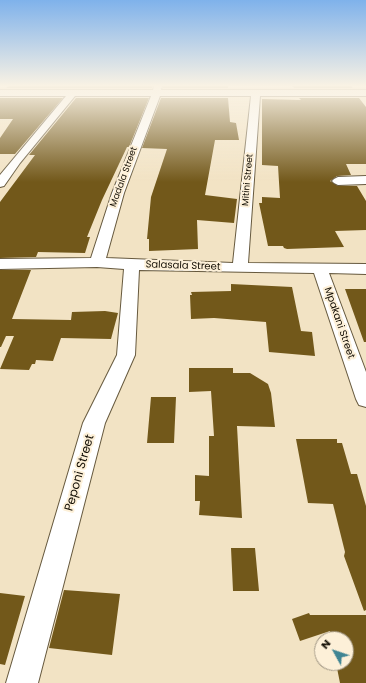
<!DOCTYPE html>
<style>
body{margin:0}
#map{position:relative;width:366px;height:683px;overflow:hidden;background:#f2e3c4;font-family:Poppins,sans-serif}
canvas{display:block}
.north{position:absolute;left:314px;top:631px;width:40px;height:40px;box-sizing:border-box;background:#fdf0d8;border:1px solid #a09684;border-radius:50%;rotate:310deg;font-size:11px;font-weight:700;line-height:16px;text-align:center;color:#140f05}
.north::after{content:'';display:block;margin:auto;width:14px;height:18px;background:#408593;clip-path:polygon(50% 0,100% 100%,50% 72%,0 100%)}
</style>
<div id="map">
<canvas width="366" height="683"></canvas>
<div class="north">N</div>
</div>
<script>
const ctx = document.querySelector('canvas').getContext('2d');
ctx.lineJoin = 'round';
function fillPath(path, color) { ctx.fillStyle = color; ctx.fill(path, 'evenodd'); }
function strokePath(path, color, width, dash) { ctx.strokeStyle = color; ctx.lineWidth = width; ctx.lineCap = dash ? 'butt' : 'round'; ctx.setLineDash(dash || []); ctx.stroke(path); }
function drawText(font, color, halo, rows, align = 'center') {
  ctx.font = font + ' Poppins,sans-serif'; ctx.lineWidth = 4; ctx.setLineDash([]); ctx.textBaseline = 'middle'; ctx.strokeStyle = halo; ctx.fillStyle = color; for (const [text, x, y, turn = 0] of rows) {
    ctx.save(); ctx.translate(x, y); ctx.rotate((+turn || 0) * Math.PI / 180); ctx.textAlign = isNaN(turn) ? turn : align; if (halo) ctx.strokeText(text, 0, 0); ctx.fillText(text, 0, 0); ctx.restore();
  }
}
const building = new Path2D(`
 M9 86H152V88H6Z
 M163 86H228V88H163Z
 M292 86H351L353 88H294Z
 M0 98H63L15 154H0V138L13 119H0Z
 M76 98H149L129 147H127L102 200 87 237H90L85 253 38 252 36 257 0 258V202L35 155H29Z
 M161 98H228L230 122 236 123 239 140H215L205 195 237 199 234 223 197 220 198 249 149 251V239H147L151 197 167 149 142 148Z
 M299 98H359L366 107V164H346L351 175 337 176 330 181 338 186H357L366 201V230L335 231 344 247 287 249 284 248 283 246H268L259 203H262V197L280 198 278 166 262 165V99L301 100Z
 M0 270H31L12 319 71 320 72 312 105 311 118 313 111 339 61 338 53 361 36 360 35 364H32L29 370 0 369 14 336H6L1 347H0Z
 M231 284 292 287 301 331 312 332 315 356 269 352 266 322 214 318 191 319 190 295H192L191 292 231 291Z
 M345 289H366V342H364Z
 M189 368H233V373H250L268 384 271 393 275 427 237 426 242 518 199 515 200 501H195V475L209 476V436H214L211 391 189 392Z
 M151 397H176L174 443H147Z
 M296 439H337V443H342L351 474H357L366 506V610L364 611 344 556 345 552 333 504 308 503Z
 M231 548H255L259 591H233Z
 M64 590 120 594 112 655 49 648Z
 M0 593 25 596 5 665 0 664Z
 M309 613 310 615H366V683H340L336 663H346V639H332L330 631 300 641 292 619Z`);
const minor = new Path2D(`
 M154 86H162L161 90H366V96H260L248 263 366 264V274L329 273 366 372V407L359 405 356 399 314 273 139 270 135 355 105 423 38 683H6L83 423 117 355 124 269 97 267 0 269V259L91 258 112 193 151 96H75L20 163 4 186 0 187V175L66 96H0V90H153ZM160 96H251L233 263 106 258 124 193Z
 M366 176V184L338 185 334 183 332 181 334 179 338 177Z`);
const farStreetnames = [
 ["Madala Street",124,177,-70],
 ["Mitini Street",248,180,-85]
];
const streetNames = [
 ["Salasala Street",183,266,2],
 ["Mpakani Street",339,323,71]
];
const nearStreetnames = [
 ["Peponi Street",80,473,-74]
];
fillPath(building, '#72581a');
strokePath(minor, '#66593e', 2);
fillPath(minor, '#fff');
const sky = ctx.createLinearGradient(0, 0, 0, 182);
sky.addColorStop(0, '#7fb2eb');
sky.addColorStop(0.47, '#f9f2e4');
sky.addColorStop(1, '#f9f2e400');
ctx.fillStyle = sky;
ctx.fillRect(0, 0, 366, 182);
drawText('9px', '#140f05', '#fdf0d8', farStreetnames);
drawText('10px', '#140f05', '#fdf0d8', streetNames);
drawText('12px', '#140f05', '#fdf0d8', nearStreetnames);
</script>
